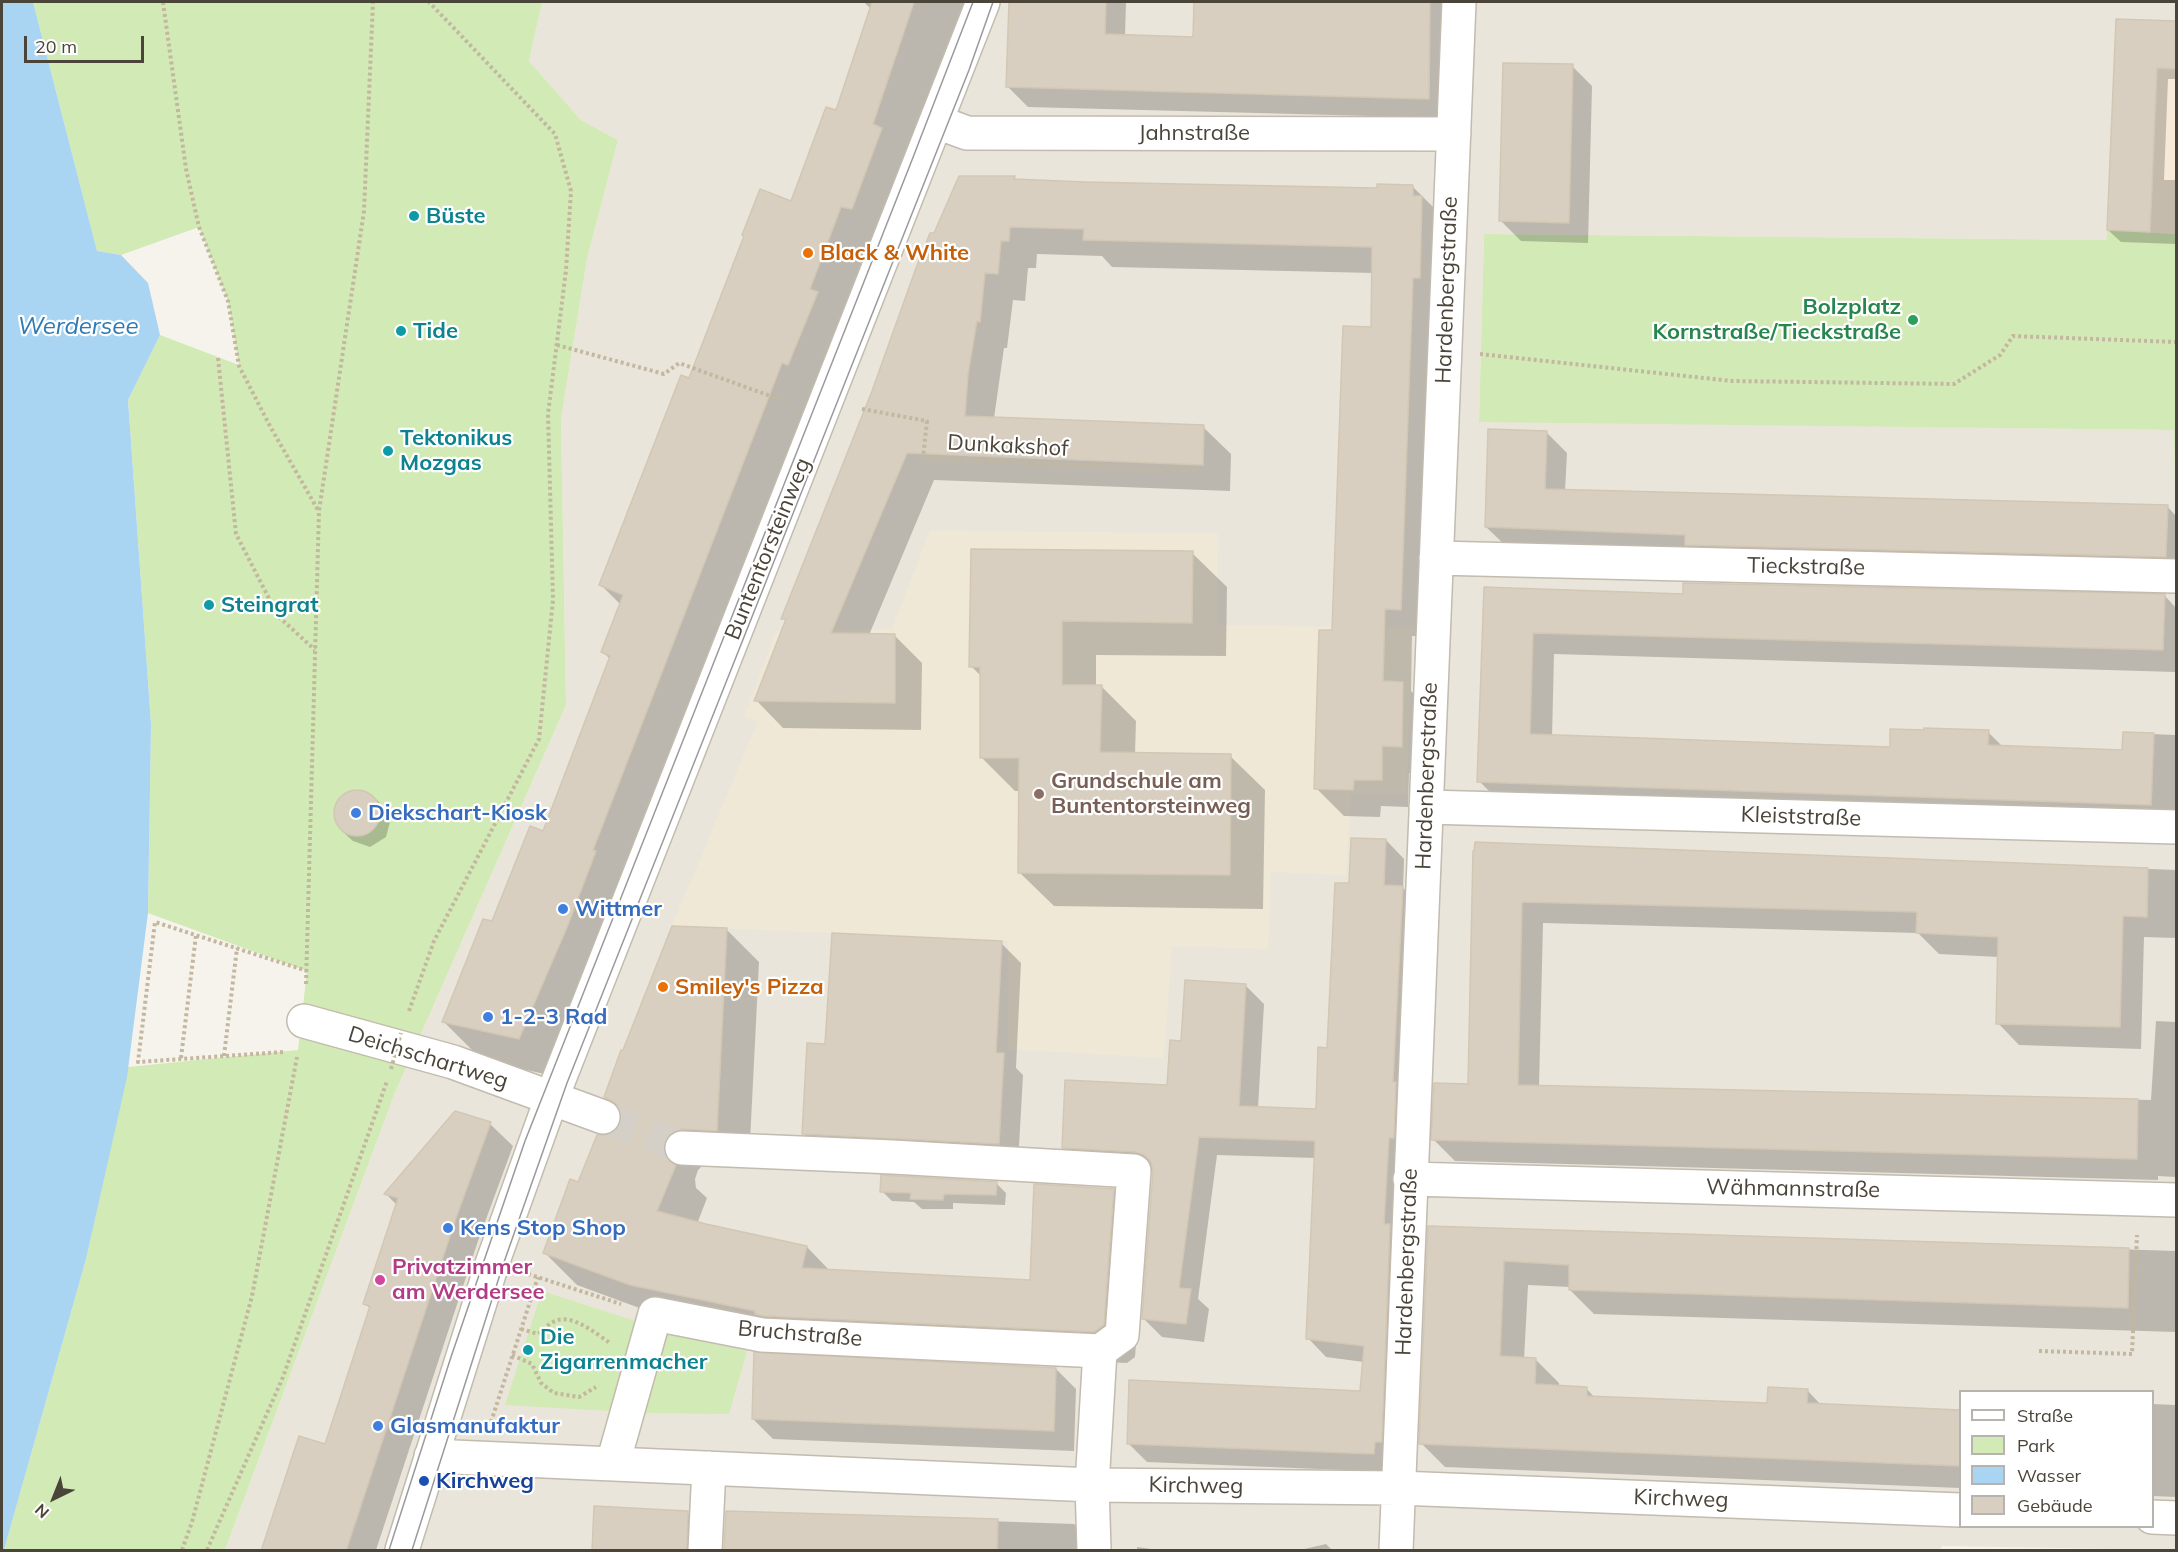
<!DOCTYPE html>
<meta charset="utf-8">
<style>
body{margin:0}
#map{position:relative;width:2178px;height:1552px;overflow:hidden;background:#f6f3ec;font-family:Mulish,sans-serif}
canvas{display:block}
.frame{position:absolute;inset:0;border:3px solid #4b4439;pointer-events:none}
.legend{position:absolute;left:1959px;top:1390px;width:195px;height:138px;box-sizing:border-box;background:#fff;border:2px solid #b7b4b0;margin:0;padding:8px 10px;list-style:none;font-size:18px;color:#4b4439}
.legend li{display:flex;align-items:center;gap:12px;height:30px}
.legend b{width:30px;border:2px solid #b7b4b0}
.north{position:absolute;left:24px;top:1468px;width:60px;height:60px;-webkit-text-stroke:4px #fff;paint-order:stroke;rotate:223deg;font-size:16px;font-weight:700;line-height:24px;text-align:center;color:#4b4439}
.north::after{content:'';display:block;margin:auto;width:21px;height:27px;background:#4b4439;clip-path:polygon(50% 0,100% 100%,50% 72%,0 100%)}
.scale{position:absolute;left:24px;top:36px;width:120px;height:27px;box-sizing:border-box;border:3px solid #4b4439;border-top:0;padding-left:8px;font-size:18px;line-height:21px;white-space:nowrap;color:#4b4439;-webkit-text-stroke:4px #fff;paint-order:stroke}
</style>
<div id="map">
<canvas width="2178" height="1552"></canvas>
<div class="frame"></div>
<ul class="legend">
<li><b style="height:8px;background:#fff"></b>Straße</li>
<li><b style="height:16px;background:#d2eab5"></b>Park</li>
<li><b style="height:16px;background:#a9d4f2"></b>Wasser</li>
<li><b style="height:16px;background:#d8cfc1"></b>Gebäude</li>
</ul>
<div class="north">N</div>
<div class="scale">20 m</div>
</div>
<script>
const ctx = document.querySelector('canvas').getContext('2d');
ctx.lineJoin = 'round';
function fillPath(path, color) { ctx.fillStyle = color; ctx.fill(path, 'evenodd'); }
function strokePath(path, color, width, dash) { ctx.strokeStyle = color; ctx.lineWidth = width; ctx.lineCap = dash ? 'butt' : 'round'; ctx.setLineDash(dash || []); ctx.stroke(path); }
function drawText(font, color, halo, rows, align = 'center') {
  ctx.font = font + ' Mulish,sans-serif'; ctx.lineWidth = 4.5; ctx.setLineDash([]); ctx.textBaseline = 'middle'; ctx.strokeStyle = halo; ctx.fillStyle = color; for (const [text, x, y, turn = 0] of rows) {
    ctx.save(); ctx.translate(x, y); ctx.rotate((+turn || 0) * Math.PI / 180); ctx.textAlign = isNaN(turn) ? turn : align; if (halo) ctx.strokeText(text, 0, 0); ctx.fillText(text, 0, 0); ctx.restore();
  }
}
const residential = new Path2D(`
 M542 2H2176V21L2116 19 2107 240 1484 234 1479 421 2174 430 2176 551V1550L1942 1546 1941 1550H225L394 1095 566 705 561 419 587 259 618 140 581 120 529 61ZM1960 1392H2152V1526H1960Z`);
const commercial = new Path2D(`
 M2116 19 2176 21V234L2107 230Z`);
const education = new Path2D(`
 M930 530 1218 534 1217 625 1413 628 1406 794 1351 793 1346 875 1271 872 1268 949 1172 946 1164 1058 1008 1049V941L672 926 758 721 744 717 776 631 892 629Z`);
const green = new Path2D(`
 M33 2H542L529 61 581 120 618 140 587 259 561 419 566 705 394 1095 225 1550H4L86 1259 128 1067 298 1050 307 971 148 913 151 724 128 400 160 335 239 365 228 301 199 227 121 255 97 251Z
 M2107 230 2176 234V551L2174 430 1479 422 1484 234 2107 240Z
 M542 1291 635 1321 610 1411 505 1405Z
 M663 1333 747 1351 729 1414 643 1413Z`);
const water = new Path2D(`
 M2 2H33L97 251 121 255 148 283 160 335 128 400 151 724 148 913 127 1077 86 1259 4 1550H2Z`);
const shadow = new Path2D(`
 M864 2H967L558 1077 482 1060 444 1022 493 923 544 833 611 660 603 652 621 605 601 585 690 380 792 203 837 112 871 9Z
 M1022 2H1126L1125 36 1194 38 1195 2H1450L1448 118 1028 107 1008 87 1009 33Z
 M2118 20 2176 23V79H2168L2164 180H2176V244L2121 242 2108 230Z
 M1572 66 1592 86 1588 243 1521 241 1501 221Z
 M1014 177 1018 181 1378 190 1412 186 1440 214 1428 637 1412 636 1411 691 1430 711 1429 774 1409 773 1408 807 1381 806 1380 817 1344 816 1316 788 1333 632 1373 329 1374 273 1112 267 1102 256 1037 254 1036 268H1028L1025 301 1013 300 1007 348H1004L994 418 1203 427 1231 454 1230 491 934 480 869 635H894L922 663 921 730 783 728 756 700 787 622 783 618 934 234Z
 M1546 432 1567 453 1565 491 2167 506 2176 516V576L1507 547 1486 527Z
 M1192 553 1227 587 1226 656 1096 655V686H1101L1136 721 1135 754 1230 756 1265 790 1263 909 1054 906 1019 872 1020 791H1015L981 757 982 677 971 666Z
 M1486 589 1684 595 2165 596 2176 608V672L1554 654 1552 737 1891 748 1988 732 2003 747 2123 752 2124 733 2176 735V826L1501 803 1479 781Z
 M355 790 372 795 382 805 390 822 386 837 370 847 353 841 342 831 334 815 338 799Z
 M1386 840 1404 859 1403 888 1421 906 1392 1472 1147 1462 1128 1443 1362 1393 1364 1362 1326 1357 1308 1338 1316 1158 1217 1155 1198 1299 1209 1309 1204 1342 1162 1337 1144 1319 1154 1170 1082 1166 1063 1147 1169 1086 1183 1042 1246 986 1264 1004 1258 1108 1318 1111 1351 885Z
 M1476 843 2176 870V938L2144 937 2141 1049 2019 1045 1998 1023 1999 957 1939 954 1918 933 1543 923 1539 1087 2151 1100 2156 1021 2176 1022V1177L2158 1176V1180L1455 1161 1433 1139 1470 1086Z
 M727 930 759 962 749 1162 705 1163 698 1170 695 1179 696 1188 707 1198 697 1224 807 1247 830 1271 1032 1281 1113 1190 1145 1222 1135 1357 1127 1363 797 1348 664 1317 577 1285 545 1253 579 1184 607 1137 616 1132 622 1125 623 1114 606 1097Z
 M1001 943 1021 963 1016 1068 1023 1075 1018 1164 824 1154 804 1134 827 1046Z
 M455 1113 490 1124 513 1146 478 1241 376 1550H262L326 1446 371 1309 365 1304 397 1205 386 1194Z
 M996 1183 1006 1193 1005 1205 953 1203V1209H922L914 1202 892 1201 882 1191Z
 M1429 1227 2176 1251V1332L1594 1314 1570 1290V1287L1528 1285 1524 1359H1535L1559 1383V1387L1586 1388 1595 1398 1768 1404 1807 1390 1822 1406 1960 1412V1488L1445 1467 1421 1443Z
 M1056 1369 1076 1389 1074 1451 773 1439 753 1419Z
 M2152 1404 2176 1405V1497L2152 1496Z
 M727 1512 1074 1524 1094 1544V1550H725Z
 M687 1513 707 1532 706 1550H593Z
 M1326 1544 1332 1550H1300Z
 M1137 1547 1159 1550H1137Z`);
const building = new Path2D(`
 M872 2H914L873 124 882 128 852 209 841 207 810 289 818 292 788 365 782 363 593 850 596 851 568 925 519 1039 442 1022 483 919 492 921 530 826 543 831 610 656 601 652 623 595 599 585 681 375 689 378 744 236 742 235 760 189 791 201 826 107 836 110Z
 M1009 2H1106L1105 34 1193 37 1194 2H1430L1429 99 1006 87Z
 M2116 19 2176 21V69L2157 68 2150 232 2107 230Z
 M1503 63 1573 64 1569 223 1499 221Z
 M959 176H1015L1014 179 1085 182 1279 186 1377 188V184L1413 185V196H1422L1420 278H1413L1401 610 1385 609 1383 681 1403 682 1402 747 1382 746V780H1354L1353 790 1314 789 1319 630H1332L1343 326 1371 327 1372 247 1083 240 1084 229 1010 227 1009 241H1001L998 274 985 273 980 322 977 321 968 374 965 416 1204 425 1203 465 907 453 831 633 895 634V703L754 701 786 619H781L872 391 916 268 930 233H934Z
 M1488 429 1547 431 1545 489 2168 505 2166 555V557L1685 545V535L1485 527Z
 M971 549 1193 551 1192 623 1062 621V685H1102L1100 752 1231 754 1230 875 1018 873 1019 758H980V667H969Z
 M1683 583 2165 594 2163 650 1533 633 1530 734 1890 747V729L1924 730V728L1989 730 1988 745 2122 750 2123 732 2154 733 2151 805 1477 782 1484 587 1683 594Z
 M334 813a23 23 0 1 1 46 0a23 23 0 1 1-46 0Z
 M1351 838 1386 839 1384 885 1403 886 1393 1082H1396L1394 1138H1389L1384 1224H1390L1382 1442H1375L1374 1454 1127 1444 1129 1380 1360 1391 1364 1346 1306 1339 1315 1141 1199 1137 1179 1288 1191 1289 1186 1324 1142 1319 1153 1172 1151 1162 1144 1155 1135 1152 1062 1148 1065 1080 1167 1085 1170 1040 1181 1041 1185 980 1246 984 1239 1106 1316 1109 1318 1047 1327 1048 1335 883H1349Z
 M1475 842 2148 868 2147 917 2123 916 2120 1027 1996 1024 1998 937 1916 933 1917 912 1522 902 1518 1085 2138 1099 2137 1159 1431 1140 1434 1083 1468 1084 1473 851H1474Z
 M672 926 727 928 717 1131 682 1129 673 1132 667 1137 663 1147 665 1156 676 1165 657 1211 706 1224 807 1246 802 1268 1030 1280 1034 1184 1114 1189 1104 1325 1094 1332 764 1316 755 1314V1311L630 1285 543 1253 570 1179 578 1182 597 1135H607L615 1131 620 1124 621 1114 618 1105 604 1097 621 1050H623Z
 M832 933 1002 941 996 1053H1004L999 1144 802 1134 807 1043 825 1044Z
 M455 1111 491 1122 456 1218 346 1551H261L299 1436 325 1444 370 1306 363 1304 398 1198 384 1194Z
 M881 1175 997 1182 996 1195 944 1194 943 1200 910 1199 911 1193 880 1192Z
 M1428 1226 2129 1248 2128 1308 1569 1290V1265L1504 1261 1500 1356 1536 1358 1535 1384 1587 1387V1396L1767 1403 1768 1387 1808 1389 1807 1403 1960 1410V1466L1419 1444Z
 M754 1352 1056 1368 1054 1431 752 1419Z
 M594 1506 688 1511 687 1551H592Z
 M726 1511 998 1519 997 1551H724Z`);
const minorTunnel = new Path2D(`
 M603 1117 682 1148`);
const path = new Path2D(`
 M163 2 186 169 199 227 228 301 239 366 271 428 318 510
 M557 345 664 374 679 363 787 402
 M1480 354 1732 381 1954 384 2000 355 2013 336 2176 342
 M218 358 236 534 278 616 315 650
 M862 409 927 421 923 458 1196 471
 M306 984 319 511 364 211 373 2
 M409 1011 434 941 539 739 553 600 548 414 566 270 571 191 555 134 429 2
 M283 1052 138 1062 155 922 307 971
 M224 1056 237 948
 M181 1058 196 935
 M528 1274 621 1304
 M521 1329 538 1334C543 1331 547 1325 553 1322 571 1312 595 1333 610 1343
 M2039 1351 2132 1354 2137 1235
 M512 1355 532 1364 541 1383 554 1393 579 1397 596 1387
 M491 1422 538 1277
 M182 1550 192 1522 252 1296 297 1057
 M207 1550 283 1377 387 1081`);
const minor = new Path2D(`
 M937 122 967 133 1454 134
 M1436 558 2176 576
 M1426 807 2176 827
 M304 1021 453 1062 603 1117
 M682 1148 893 1157 1134 1171 1122 1335 1100 1351
 M1410 1179 2176 1200
 M431 1456 1092 1485 1398 1488 1960 1510
 M613 1463 655 1314 762 1335 1100 1351 1092 1485 1094 1550
 M2152 1517 2176 1518
 M402 1550 493 1261 552 1097 983 2
 M705 1550 709 1468
 M1396 1550 1459 2`);
const tram = new Path2D(`
 M389 1550 451 1357 525 1141 912 160 973 2
 M412 1550 503 1265 567 1083 969 70 993 2`);
const pathBridge = new Path2D(`
 M391 1069 401 1033`);
const markers = [
 [414,216,6,"#0f9aa8"],
 [808,253,6,"#e8710a"],
 [1913,320,6,"#2e9e5b"],
 [401,331,6,"#0f9aa8"],
 [388,451,6,"#0f9aa8"],
 [209,605,6,"#0f9aa8"],
 [1039,794,6,"#8d6e63"],
 [356,813,6,"#3f7fe0"],
 [563,909,6,"#3f7fe0"],
 [663,987,6,"#e8710a"],
 [488,1017,6,"#3f7fe0"],
 [448,1228,6,"#3f7fe0"],
 [380,1280,6,"#d1479c"],
 [528,1350,6,"#0f9aa8"],
 [378,1426,6,"#3f7fe0"],
 [424,1481,6,"#1a4fb4"]
];
const streetNames = [
 ["Jahnstraße",1194,133],
 ["Hardenbergstraße",1447,290,-88],
 ["Dunkakshof",1008,446,3],
 ["Buntentorsteinweg",768,549,-68],
 ["Tieckstraße",1806,567,1],
 ["Hardenbergstraße",1427,776,-88],
 ["Kleiststraße",1801,817,2],
 ["Deichschartweg",428,1058,17],
 ["Wähmannstraße",1793,1189,1],
 ["Hardenbergstraße",1407,1262,-88],
 ["Bruchstraße",800,1334,5],
 ["Kirchweg",1196,1486,1],
 ["Kirchweg",1681,1499,2]
];
const cultureNames = [
 ["Büste",426,216],
 ["Tide",413,331],
 ["Tektonikus",400,438],
 ["Mozgas",400,463],
 ["Steingrat",221,605],
 ["Die",540,1337],
 ["Zigarrenmacher",540,1362]
];
const foodNames = [
 ["Black & White",820,253],
 ["Smiley's Pizza",675,987]
];
const leisureNames = [
 ["Bolzplatz",1901,307],
 ["Kornstraße/Tieckstraße",1901,332]
];
const educationNames = [
 ["Grundschule am",1051,781],
 ["Buntentorsteinweg",1051,806]
];
const shopNames = [
 ["Diekschart-Kiosk",368,813],
 ["Wittmer",575,909],
 ["1-2-3 Rad",500,1017],
 ["Kens Stop Shop",460,1228],
 ["Glasmanufaktur",390,1426]
];
const hotelNames = [
 ["Privatzimmer",392,1267],
 ["am Werdersee",392,1292]
];
const transitNames = [
 ["Kirchweg",436,1481]
];
const waterNames = [
 ["Werdersee",78,327]
];
fillPath(residential, '#eae5da');
fillPath(commercial, '#f7ead8');
fillPath(education, '#efe8d6');
fillPath(green, '#d2eab5');
fillPath(water, '#a9d4f2');
fillPath(shadow, '#0003');
fillPath(building, '#d8cfc1');
strokePath(building, '#d3c7b4', 1.5);
strokePath(minorTunnel, '#d4d0c8', 33, [33, 16]);
strokePath(minor, '#c2bbae', 36);
strokePath(path, '#c4b79f', 4, [3, 3]);
strokePath(minor, '#fff', 33);
strokePath(tram, '#9a9a9a', 1.5);
strokePath(pathBridge, '#c4b79f', 4, [3, 3]);
for (const [x, y, r, color] of markers) { const dot = new Path2D(); dot.arc(x, y, r, 0, 2 * Math.PI); ctx.fillStyle = color; ctx.fill(dot); strokePath(dot, '#fff', 2); }
drawText('22px', '#4b4439', '#fff', streetNames);
drawText('bold 22px', '#0d838f', '#fff', cultureNames, 'left');
drawText('bold 22px', '#c56008', '#fff', foodNames, 'left');
drawText('bold 22px', '#27864d', '#fff', leisureNames, 'right');
drawText('bold 22px', '#785e54', '#fff', educationNames, 'left');
drawText('bold 22px', '#366cbe', '#fff', shopNames, 'left');
drawText('bold 22px', '#b23c85', '#fff', hotelNames, 'left');
drawText('bold 22px', '#164399', '#fff', transitNames, 'left');
drawText('italic 24px', '#2e7ab2', '#fff', waterNames);
</script>
